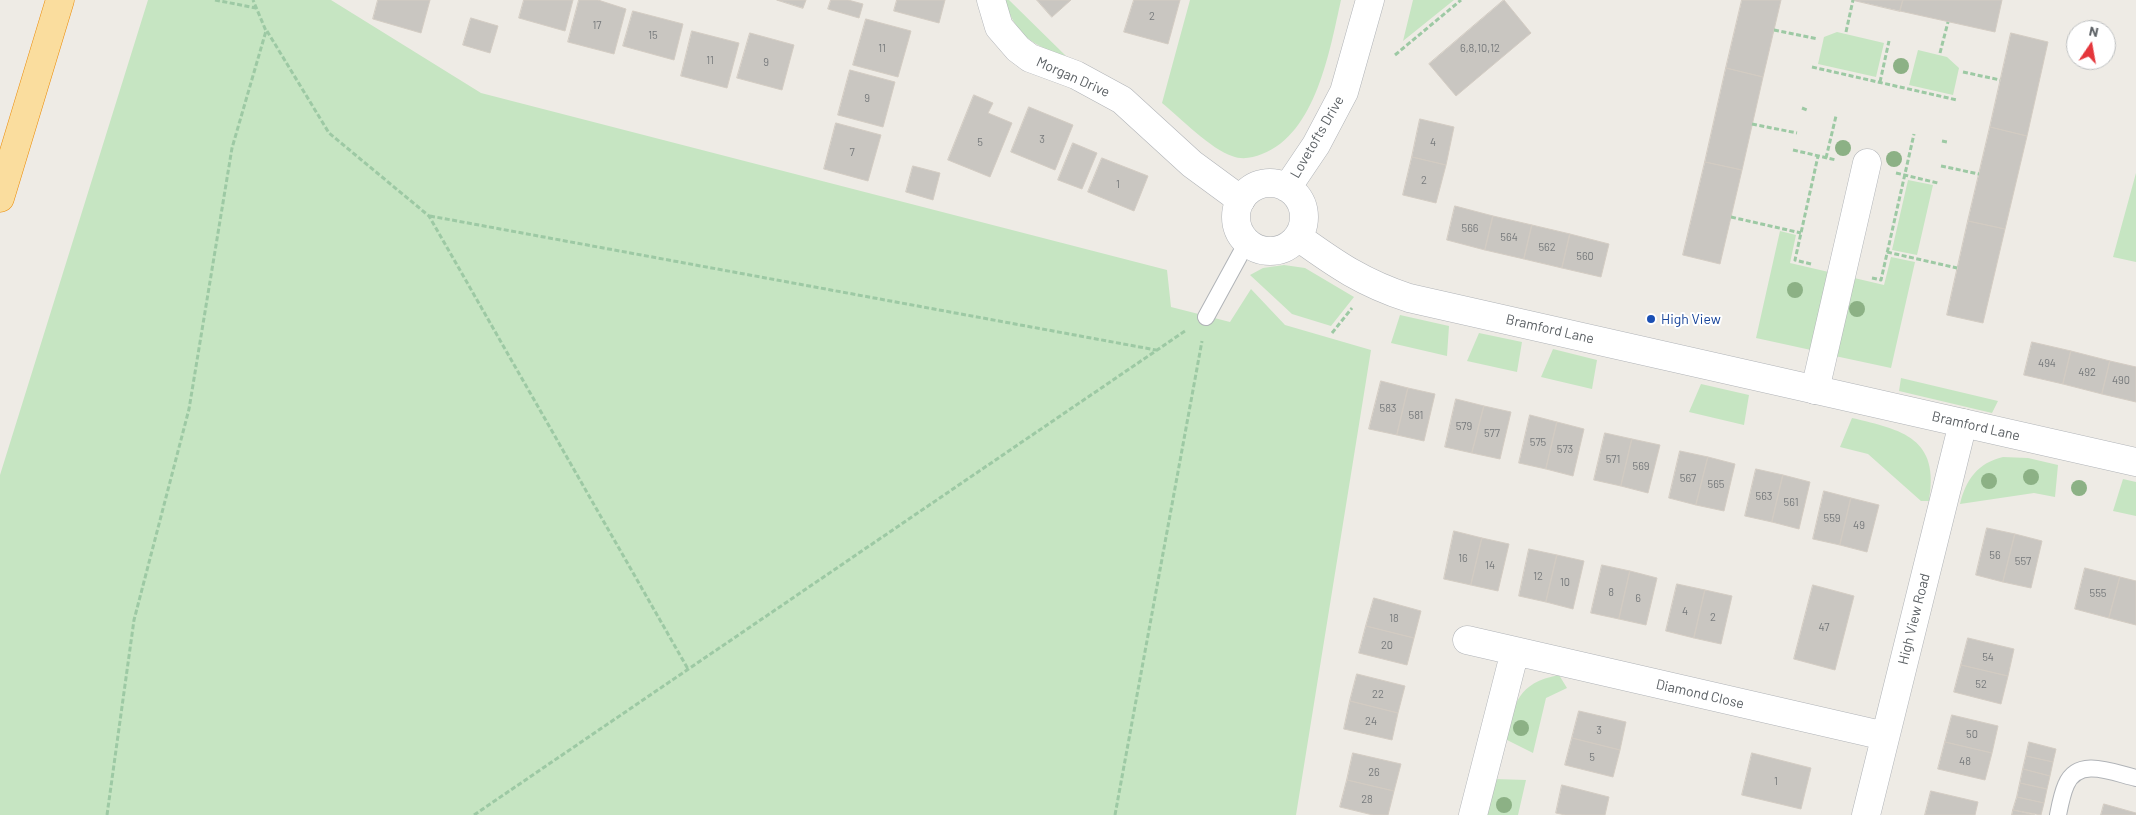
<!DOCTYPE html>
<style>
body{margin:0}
#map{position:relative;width:2136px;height:815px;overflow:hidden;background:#eeebe5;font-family:Barlow,sans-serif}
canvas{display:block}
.north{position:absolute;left:2066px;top:20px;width:50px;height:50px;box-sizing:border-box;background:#fff;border:1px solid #bec0c1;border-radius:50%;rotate:12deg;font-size:14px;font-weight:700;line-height:20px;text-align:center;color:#5c6165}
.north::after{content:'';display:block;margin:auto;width:18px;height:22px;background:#e4363b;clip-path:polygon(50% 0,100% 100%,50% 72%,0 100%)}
</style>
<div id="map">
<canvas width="2136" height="815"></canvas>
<div class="north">N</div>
</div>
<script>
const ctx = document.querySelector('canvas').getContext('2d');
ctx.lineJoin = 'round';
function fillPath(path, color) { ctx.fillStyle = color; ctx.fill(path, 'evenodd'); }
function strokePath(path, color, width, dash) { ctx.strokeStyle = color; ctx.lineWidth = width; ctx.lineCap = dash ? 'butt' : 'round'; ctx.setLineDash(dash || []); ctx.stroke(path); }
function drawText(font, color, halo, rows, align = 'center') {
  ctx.font = font + ' Barlow,sans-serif'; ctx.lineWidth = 4; ctx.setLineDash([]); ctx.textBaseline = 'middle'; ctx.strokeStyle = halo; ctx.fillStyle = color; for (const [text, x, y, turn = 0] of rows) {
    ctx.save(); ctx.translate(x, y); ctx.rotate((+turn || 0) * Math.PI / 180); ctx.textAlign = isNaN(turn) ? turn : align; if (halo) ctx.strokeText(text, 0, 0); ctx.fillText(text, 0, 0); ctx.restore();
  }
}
const green = new Path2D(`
 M148 0H331L481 93 1167 270 1171 307 1230 322 1251 289 1285 325 1371 350 1296 815H0V475Z
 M1005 0H1009L1066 56C1034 47 1014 34 1005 0Z
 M1190 0H1341C1330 49 1316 134 1262 154 1252 158 1242 160 1232 156 1212 150 1179 117 1162 103Z
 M1413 0H1454L1403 41Z
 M1837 32 1884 43 1876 77 1818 64 1824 37Z
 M1918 50 1947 57 1959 68 1953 95 1909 85Z
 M2136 173V262L2113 257Z
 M1908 180 1933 185 1917 255 1892 250Z
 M1780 231 1796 235 1790 263 1833 273 1811 350 1756 338Z
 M1891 257 1915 262 1891 368 1835 356 1850 277 1884 285Z
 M1284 265 1305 268 1354 297 1331 326 1292 314 1250 275 1263 268Z
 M1400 315 1449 326 1447 356 1391 343Z
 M1479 333 1522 342 1517 372 1467 361Z
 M1553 349 1597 360 1592 389 1541 377Z
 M1901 378 1998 401 1992 413 1899 391Z
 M1701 384 1749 395 1744 425 1689 412Z
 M1852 418C1903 430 1940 438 1929 501H1921L1868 454 1840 447Z
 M2003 457 2028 458 2058 465 2055 497 2034 493 1960 504C1966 479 1978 463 2003 457Z
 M2123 479 2136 482V516L2113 511Z
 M1559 675 1567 688 1546 698 1533 753 1505 739C1515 703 1517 683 1559 675Z
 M1495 779 1526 780 1518 815H1486Z`);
const building = new Path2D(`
 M378 0H430L421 33 373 19Z
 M524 0H573L565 31 519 18Z
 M579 0H598L626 9 614 54 568 42Z
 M777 0H806L803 8Z
 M831 0H848L863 4 859 18 828 9Z
 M897 0H945L939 23 894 11Z
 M1037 0H1071L1052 17Z
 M1134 0H1180L1168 44 1124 32Z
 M1504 0 1531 33 1456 96 1429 64Z
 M1742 0H1781L1763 77 1726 68Z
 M1852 0H1903L1900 11Z
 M1903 0H2002L1995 32 1900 11Z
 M633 11 683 24 674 60 623 46Z
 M471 18 498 26 490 53 463 45Z
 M866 19 911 31 898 77 853 65Z
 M692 31 739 43 727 88 681 76Z
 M750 33 794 45 782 90 737 78Z
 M2011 33 2048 42 2027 136 1990 127Z
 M1726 68 1763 77 1742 170 1705 162Z
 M850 70 895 82 883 127 838 115Z
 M974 95 993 103 988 113 1012 123 990 177 948 160Z
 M1029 107 1073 125 1055 170 1011 152Z
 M1420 119 1454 127 1446 165 1412 157Z
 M836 123 881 135 868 181 824 169Z
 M1990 127 2027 136 2005 229 1968 221Z
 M1073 143 1097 153 1082 189 1058 180Z
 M1412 157 1446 165 1436 203 1403 195Z
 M1102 158 1148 176 1134 211 1088 192Z
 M1705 162 1742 170 1720 264 1683 255Z
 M913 166 940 173 933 200 906 192Z
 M1455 206 1493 216 1485 250 1447 240Z
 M1493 216 1532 225 1524 259 1485 250Z
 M1968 221 2005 229 1983 323 1947 315Z
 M1532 225 1570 234 1562 268 1524 259Z
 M1570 234 1609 244 1601 277 1562 268Z
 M2032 342 2071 351 2063 384 2024 375Z
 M2071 351 2110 361 2102 394 2063 384Z
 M2110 361 2136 367V402L2102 394Z
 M1381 381 1408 388 1397 435 1369 429Z
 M1408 388 1435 394 1424 441 1397 435Z
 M1456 399 1484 406 1472 453 1445 447Z
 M1484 406 1511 412 1500 459 1472 453Z
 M1530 415 1557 422 1546 469 1519 463Z
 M1557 422 1584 429 1573 476 1546 469Z
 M1605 433 1632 439 1621 486 1594 480Z
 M1632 439 1660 445 1648 493 1621 486Z
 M1680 451 1708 457 1696 505 1669 498Z
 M1708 457 1735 464 1724 511 1696 505Z
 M1756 469 1783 475 1772 522 1745 516Z
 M1783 475 1810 482 1799 529 1772 522Z
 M1824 491 1851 498 1840 545 1813 539Z
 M1851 498 1879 505 1867 552 1840 545Z
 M1987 528 2015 534 2003 582 1976 575Z
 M1454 531 1482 538 1471 585 1444 579Z
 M2015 534 2042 541 2031 588 2003 582Z
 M1482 538 1509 544 1498 591 1471 585Z
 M1529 549 1557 555 1546 602 1519 596Z
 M1557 555 1584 561 1573 609 1546 602Z
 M1602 565 1630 571 1619 619 1591 613Z
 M2085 568 2120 577 2109 618 2075 609Z
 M1630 571 1657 578 1646 625 1619 619Z
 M2120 577 2136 581V625L2109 618Z
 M1677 584 1705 590 1694 638 1666 631Z
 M1813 585 1854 596 1835 670 1794 659Z
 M1705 590 1732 596 1721 644 1694 638Z
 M1374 598 1421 611 1414 638 1366 626Z
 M1366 626 1414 638 1407 665 1359 653Z
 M1968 638 2014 649 2008 676 1961 665Z
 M1961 665 2008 676 2001 704 1954 692Z
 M1357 674 1405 686 1398 713 1350 701Z
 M1350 701 1398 713 1392 740 1344 729Z
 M1579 711 1626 722 1620 750 1572 738Z
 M1952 715 1998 726 1992 753 1945 742Z
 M1572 738 1620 750 1613 777 1565 765Z
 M1945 742 1992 753 1985 780 1938 769Z
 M2029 742 2056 749 2053 762 2026 756Z
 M1353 753 1401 764 1394 791 1347 780Z
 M1752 753 1811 768 1801 809 1742 795Z
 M2026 756 2053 762 2050 776 2023 769Z
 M2023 769 2050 776 2047 789 2020 783Z
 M1347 780 1394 791 1388 815H1373L1340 807Z
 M2020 783 2047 789 2044 803 2017 797Z
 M1562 785 1609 797 1605 815H1565L1556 813Z
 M1931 791 1978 802 1975 815H1925Z
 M2017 797 2044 803 2041 815 2013 810Z
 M2104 804 2136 813V815H2101Z
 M2013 810 2035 815H2012Z`);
const path = new Path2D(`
 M215 0 256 8
 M1774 30 1818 39
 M267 31 329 133 429 216 688 669
 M1846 32 1853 0
 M1940 53 1948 22
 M1395 55 1461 0
 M1812 67 1957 100
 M1963 72 2000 80
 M1880 82 1889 41
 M1802 108 1807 110
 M1752 124 1797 133
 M1942 141 1947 142
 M1793 150 1836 160
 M1826 158 1836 116
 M1941 166 1979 174
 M1896 173 1938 183
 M430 216 1156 350
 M1731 217 1801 233
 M1887 252 1957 268
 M1811 264 1795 260 1818 156
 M1872 278 1881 280 1914 134
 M1332 333 1352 308
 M107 815 134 620 189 409 232 148 266 31 253 0
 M474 815 1185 331
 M1115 815 1202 341`);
const service = new Path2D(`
 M1206 317 1247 242
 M2058 815C2060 805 2062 794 2066 785 2078 756 2114 773 2136 778`);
const minor = new Path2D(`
 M991 0 999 27 1018 49 1030 58 1076 75 1122 100 1192 164 1241 200
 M1815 390 1867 163
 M1467 640 1885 736
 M1473 815 1515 651
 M1866 815 1963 423`);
const tertiary = new Path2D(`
 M1236 217a34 34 0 1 1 68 0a34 34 0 1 1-68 0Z
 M1287 188 1316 145 1344 92 1370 0
 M1298 237C1337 265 1363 283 1409 298L2136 462`);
const trunk = new Path2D(`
 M0 198 60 0`);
const trees = [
 [1901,66],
 [1843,148],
 [1894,159],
 [1795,290],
 [1857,309],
 [2031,477],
 [1989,481],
 [2079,488],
 [1521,728],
 [1504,805]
];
const markers = [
 [1651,319,5,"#1a4fb4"]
];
const numberNames = [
 ["2",1152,16],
 ["17",597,25],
 ["15",653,35],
 ["11",882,48],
 ["6,8,10,12",1480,48],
 ["11",710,60],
 ["9",766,62],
 ["9",867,98],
 ["3",1042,139],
 ["5",980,142],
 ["4",1433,142],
 ["7",852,152],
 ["2",1424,180],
 ["1",1118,184],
 ["566",1470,228],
 ["564",1509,237],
 ["562",1547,247],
 ["560",1585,256],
 ["494",2047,363],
 ["492",2087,372],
 ["490",2121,380],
 ["583",1388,408],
 ["581",1416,415],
 ["579",1464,426],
 ["577",1492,433],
 ["575",1538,442],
 ["573",1565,449],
 ["571",1613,459],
 ["569",1641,466],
 ["567",1688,478],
 ["565",1716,484],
 ["563",1764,496],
 ["561",1791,502],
 ["559",1832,518],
 ["49",1859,525],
 ["56",1995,555],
 ["16",1463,558],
 ["557",2023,561],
 ["14",1490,565],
 ["12",1538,576],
 ["10",1565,582],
 ["8",1611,592],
 ["555",2098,593],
 ["6",1638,598],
 ["4",1685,611],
 ["2",1713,617],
 ["18",1394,618],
 ["47",1824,627],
 ["20",1387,645],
 ["54",1988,657],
 ["52",1981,684],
 ["22",1378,694],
 ["24",1371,721],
 ["3",1599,730],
 ["50",1972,734],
 ["5",1592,757],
 ["48",1965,761],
 ["26",1374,772],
 ["1",1776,781],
 ["28",1367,799]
];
const streetNames = [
 ["Morgan Drive",1073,77,24],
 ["Lovetofts Drive",1317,137,-60],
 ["Bramford Lane",1550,329,13],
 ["Bramford Lane",1976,426,13],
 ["High View Road",1914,619,-76],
 ["Diamond Close",1700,694,13]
];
const transitNames = [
 ["High View",1661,319]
];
fillPath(green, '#c6e5c2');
fillPath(building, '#c9c6c1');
strokePath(building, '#d3ccc3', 1);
strokePath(service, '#b0b3b7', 18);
strokePath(minor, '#b0b3b7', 29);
strokePath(tertiary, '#b0b3b7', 29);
strokePath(trunk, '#eb8c08', 29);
strokePath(path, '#9dc9a4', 3, [5, 2.5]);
strokePath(service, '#fff', 16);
strokePath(minor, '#fff', 28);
strokePath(tertiary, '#fff', 28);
strokePath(trunk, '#fadd9e', 28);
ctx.fillStyle = '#8cb185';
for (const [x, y] of trees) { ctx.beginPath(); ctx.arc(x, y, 8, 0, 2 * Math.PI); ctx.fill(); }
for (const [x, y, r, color] of markers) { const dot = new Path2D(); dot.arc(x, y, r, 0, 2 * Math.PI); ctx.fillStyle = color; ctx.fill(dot); strokePath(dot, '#fff', 2); }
drawText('11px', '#777a7c', null, numberNames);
drawText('14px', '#5c6165', '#fff', streetNames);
drawText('14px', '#164399', '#fff', transitNames, 'left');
</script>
